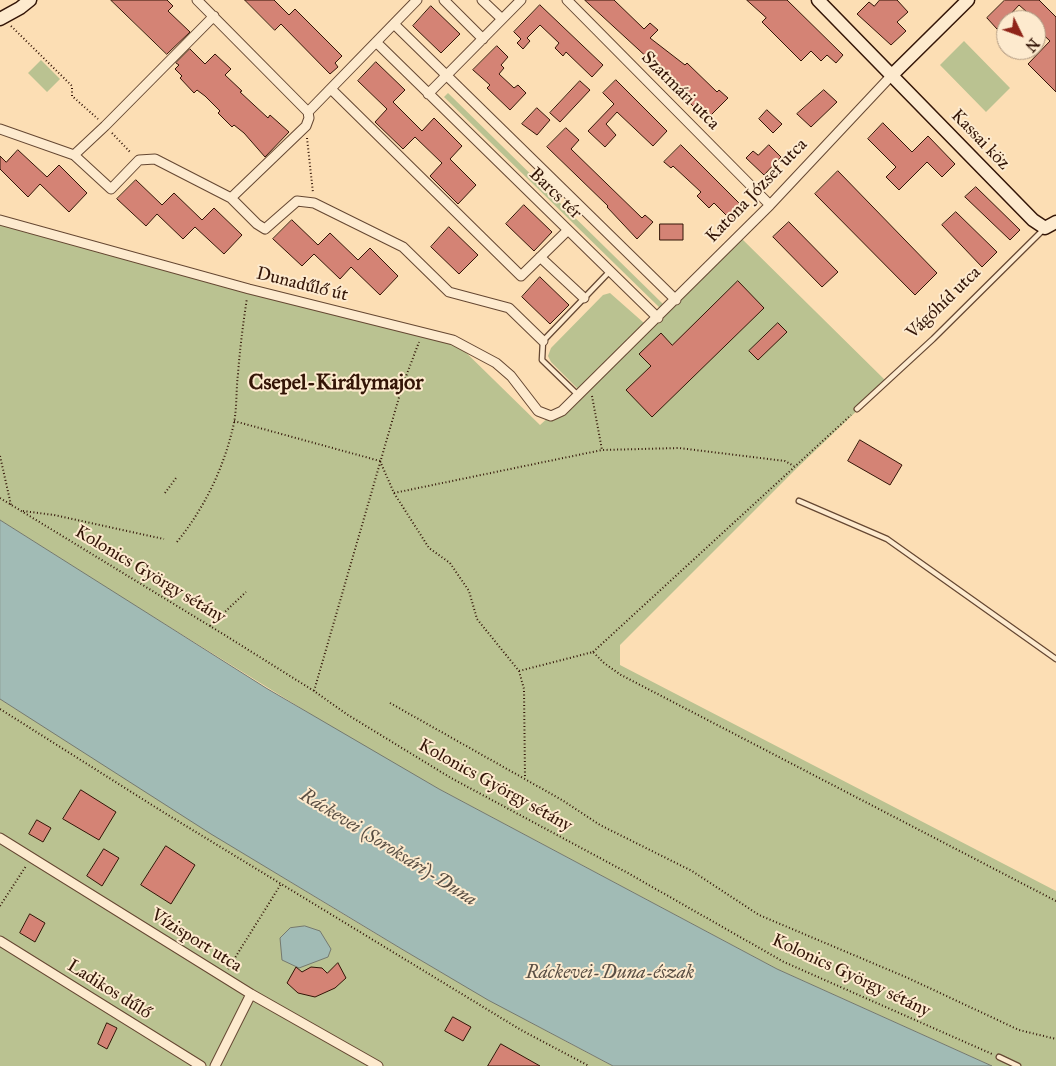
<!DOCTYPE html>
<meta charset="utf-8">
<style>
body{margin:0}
#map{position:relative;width:1056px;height:1066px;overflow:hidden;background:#fcdeb4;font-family:"IM FELL Great Primer",serif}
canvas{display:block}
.north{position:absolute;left:996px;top:10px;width:50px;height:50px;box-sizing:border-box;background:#fdeace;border:1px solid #ac957e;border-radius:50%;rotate:132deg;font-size:14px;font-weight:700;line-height:20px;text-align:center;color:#331507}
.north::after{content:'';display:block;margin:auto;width:18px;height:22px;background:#8f2418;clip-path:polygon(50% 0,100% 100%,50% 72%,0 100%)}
</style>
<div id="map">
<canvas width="1056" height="1066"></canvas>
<div class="north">N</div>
</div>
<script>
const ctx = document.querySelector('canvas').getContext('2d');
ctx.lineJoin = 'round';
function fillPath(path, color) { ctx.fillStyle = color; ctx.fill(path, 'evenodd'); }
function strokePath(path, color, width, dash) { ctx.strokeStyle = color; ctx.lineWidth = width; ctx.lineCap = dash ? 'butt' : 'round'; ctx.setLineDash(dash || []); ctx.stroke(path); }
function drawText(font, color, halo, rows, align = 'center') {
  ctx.font = font + ' "IM FELL Great Primer",serif'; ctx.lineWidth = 4; ctx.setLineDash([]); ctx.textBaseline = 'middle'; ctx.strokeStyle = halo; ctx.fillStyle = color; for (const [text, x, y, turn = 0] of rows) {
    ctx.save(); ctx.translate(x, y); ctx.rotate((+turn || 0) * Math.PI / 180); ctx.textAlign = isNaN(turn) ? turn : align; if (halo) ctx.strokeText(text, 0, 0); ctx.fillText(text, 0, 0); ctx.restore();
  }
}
const green = new Path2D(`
 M964 41 1010 88 986 112 940 65Z
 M41 60 60 79 47 92 28 73Z
 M448 93 663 304 660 308 444 97Z
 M0 221 447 334 540 425 579 390 551 362 548 356 551 348 603 295 610 293 644 323 585 383 741 238 887 382 796 469 620 645V665L1056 891V1066H992L777 969 439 789 354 741 131 603 0 520Z
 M0 699C201 826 401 957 613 1066H0Z`);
const water = new Path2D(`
 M0 520 266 688 439 789 777 969 992 1066H613L488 1000 400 948 211 834 0 699Z
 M305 926 320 931 331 949 328 957 299 968 282 960 280 938 290 928Z`);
const building = new Path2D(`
 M111 0H167L173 6 168 11 190 32 167 54Z
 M245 0H274L289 15 295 9 342 56 335 63 338 67 330 74 281 24 275 30Z
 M585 0H614L644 29 650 23 658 30 650 38 685 65 687 63 717 92 719 90 728 98 707 119 678 92 681 89Z
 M747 0H787L843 55 836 63 827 55 821 61 811 51 801 61 762 22 766 18Z
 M880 0H897L908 12 897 22 906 31 891 45 857 14 869 2 874 6Z
 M1005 0H1039L1056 17V92L1028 64 1050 41 1036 28V20L1019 5 997 29 987 18Z
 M540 5 603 65 592 77 566 52 563 56 555 48 559 43 540 25 527 38 530 41 523 49 517 43 521 39 514 32Z
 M431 6 460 34 441 53 413 26Z
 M497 46 508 57 501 65 504 68 499 74 514 88 518 85 526 93 510 110 487 88 490 85 473 70Z
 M190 49 205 64 215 54 231 69 225 75 242 91 240 92 268 118 270 115 289 132 265 157 244 133 234 125 232 127 218 113 220 111 205 96 197 90 194 93 180 78 182 76 175 69 179 65 176 63Z
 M376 62 405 90 393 102 422 131 434 118 462 146 450 159 476 185 458 204 430 176 442 163 415 137 403 149 375 122 387 109 358 81Z
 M616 80 667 131 653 146 617 112 606 124 616 135 605 147 588 131 614 104 603 93Z
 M580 81 590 90 560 122 550 113Z
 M824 90 837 102 811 127 797 114Z
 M537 108 550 120 537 135 522 124Z
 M767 110 782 124 773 133 759 119Z
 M883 123 912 152 928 136 955 164 942 177 927 162 899 190 886 177 896 167 868 139Z
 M566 128 579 140 571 149 642 218 645 215 653 222 637 239 607 207 608 206 547 147Z
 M681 145 743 207 731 220 714 203 709 208 697 196 701 192 673 166 671 168 664 162Z
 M769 145 781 157 764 175 746 158 753 151 758 155Z
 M18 150 47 177 59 165 87 193 69 212 40 184 28 197 0 169V156L6 162Z
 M838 171 937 273 915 295 815 194Z
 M136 180 162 205 174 193 202 220 214 208 242 235 224 254 195 227 183 239 157 214 146 226 117 199Z
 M976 187 1020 230 1010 240 965 197Z
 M524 205 552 232 534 251 506 224Z
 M956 212 997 252 982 267 942 225Z
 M292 220 318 245 330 233 358 260 370 248 398 276 380 295 351 267 340 279 314 254 302 266 273 239Z
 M789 222 838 272 822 287 773 237Z
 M660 224H683V240H660Z
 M449 227 478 255 459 274 431 247Z
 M540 277 569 305 550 324 522 297Z
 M738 281 764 308 652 417 626 390 651 366 639 354 661 333 672 345Z
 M778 323 787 332 758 360 749 351Z
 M860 440 902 465 890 485 848 461Z
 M81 790 116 812 99 840 63 819Z
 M37 820 51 828 43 842 29 834Z
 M166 846 195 865 171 904 141 885Z
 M104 849 119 858 102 886 87 876Z
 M30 914 45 923 35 942 20 933Z
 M338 963 346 978 335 988 315 997 298 993 287 983 296 967 302 972 311 967 322 968 327 973Z
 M453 1017 471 1027 463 1041 445 1031Z
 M107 1023 117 1028 107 1049 98 1044Z
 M501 1044 540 1066H488Z`);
const path = new Path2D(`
 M11 26 72 86V96L98 119
 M112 133 131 153
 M307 138 313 193
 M592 396 602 450
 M234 421 380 461
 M0 456 11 505
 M380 461 394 493 429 548 450 563 469 591 477 619 519 671 524 689 525 777
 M165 493 176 478
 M394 493 602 450 679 448 785 461 794 466
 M0 498 223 634 314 691 348 715 451 778 626 872 784 962 992 1054
 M23 511 54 515 164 539
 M177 542C205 507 224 468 234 423 237 407 236 390 238 374 240 348 243 324 247 298
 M210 626 246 592
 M593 652 851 415
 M519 671 593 652 604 663 621 675 1056 901
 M314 691 402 387 419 342
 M390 703 562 800 600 825 692 871 759 915 908 978 1019 1030 1056 1039
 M0 709 163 812 521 1030 589 1066
 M0 906 26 866
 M228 969 281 884`);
const lane = new Path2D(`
 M578 395 542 360 543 341 610 271
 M857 409 933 339 1044 229
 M799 501 887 539 1056 659
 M999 1057 1018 1066`);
const street = new Path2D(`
 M197 0 308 112 309 118 306 126 231 198
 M444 0 483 39
 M482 0 502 19
 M567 0 770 205
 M394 24 676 300
 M376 42 658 318
 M331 89 521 276 568 230
 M428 94 521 0
 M308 112 417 0
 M0 129 74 155 111 189 139 160 155 159 231 198 257 224 265 229 297 201 314 203 403 247 449 292 509 308 543 341
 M74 155 105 126 214 16
 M0 220 249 289 453 340 496 363 511 376 538 411 551 416 562 411 770 205 892 75
 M540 257 584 298
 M0 838 251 994 378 1066
 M0 941 201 1066
 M215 1066 251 994`);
const secondary = new Path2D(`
 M818 0 1033 220 1045 228 1056 222
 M0 19 20 8 30 0
 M892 75 968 0`);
const streetNames = [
 ["Szatmári utca",680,91,45],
 ["Kassai köz",980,140,46],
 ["Katona József utca",757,191,-46],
 ["Barcs tér",555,194,44],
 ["Dunadűlő út",302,285,14],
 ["Vágóhíd utca",944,303,-44],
 ["Kolonics György sétány",150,575,31],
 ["Kolonics György sétány",495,786,29],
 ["Vízisport utca",196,941,32],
 ["Kolonics György sétány",851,976,25],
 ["Ladikos dűlő",109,990,32]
];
const waterNames = [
 ["Ráckevei (Soroksári)-Duna",388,848,32],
 ["Ráckevei-Duna-észak",610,973]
];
const districtNames = [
 ["Csepel-Királymajor",336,384]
];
fillPath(green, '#bac291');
fillPath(water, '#a1bbb5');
strokePath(water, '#75796f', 1);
fillPath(building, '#d48375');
strokePath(building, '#331507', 1);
strokePath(lane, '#654732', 7);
strokePath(street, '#654732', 11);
strokePath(secondary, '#331507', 15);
strokePath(path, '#331507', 2, [1, 2.5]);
strokePath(lane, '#fdeace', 4.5);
strokePath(street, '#fdeace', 9);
strokePath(secondary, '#fdeace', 12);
drawText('18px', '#331507', '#fdeace', streetNames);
drawText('italic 19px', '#5a4f44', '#fdeace', waterNames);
drawText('bold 22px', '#331507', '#fdeace', districtNames);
</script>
